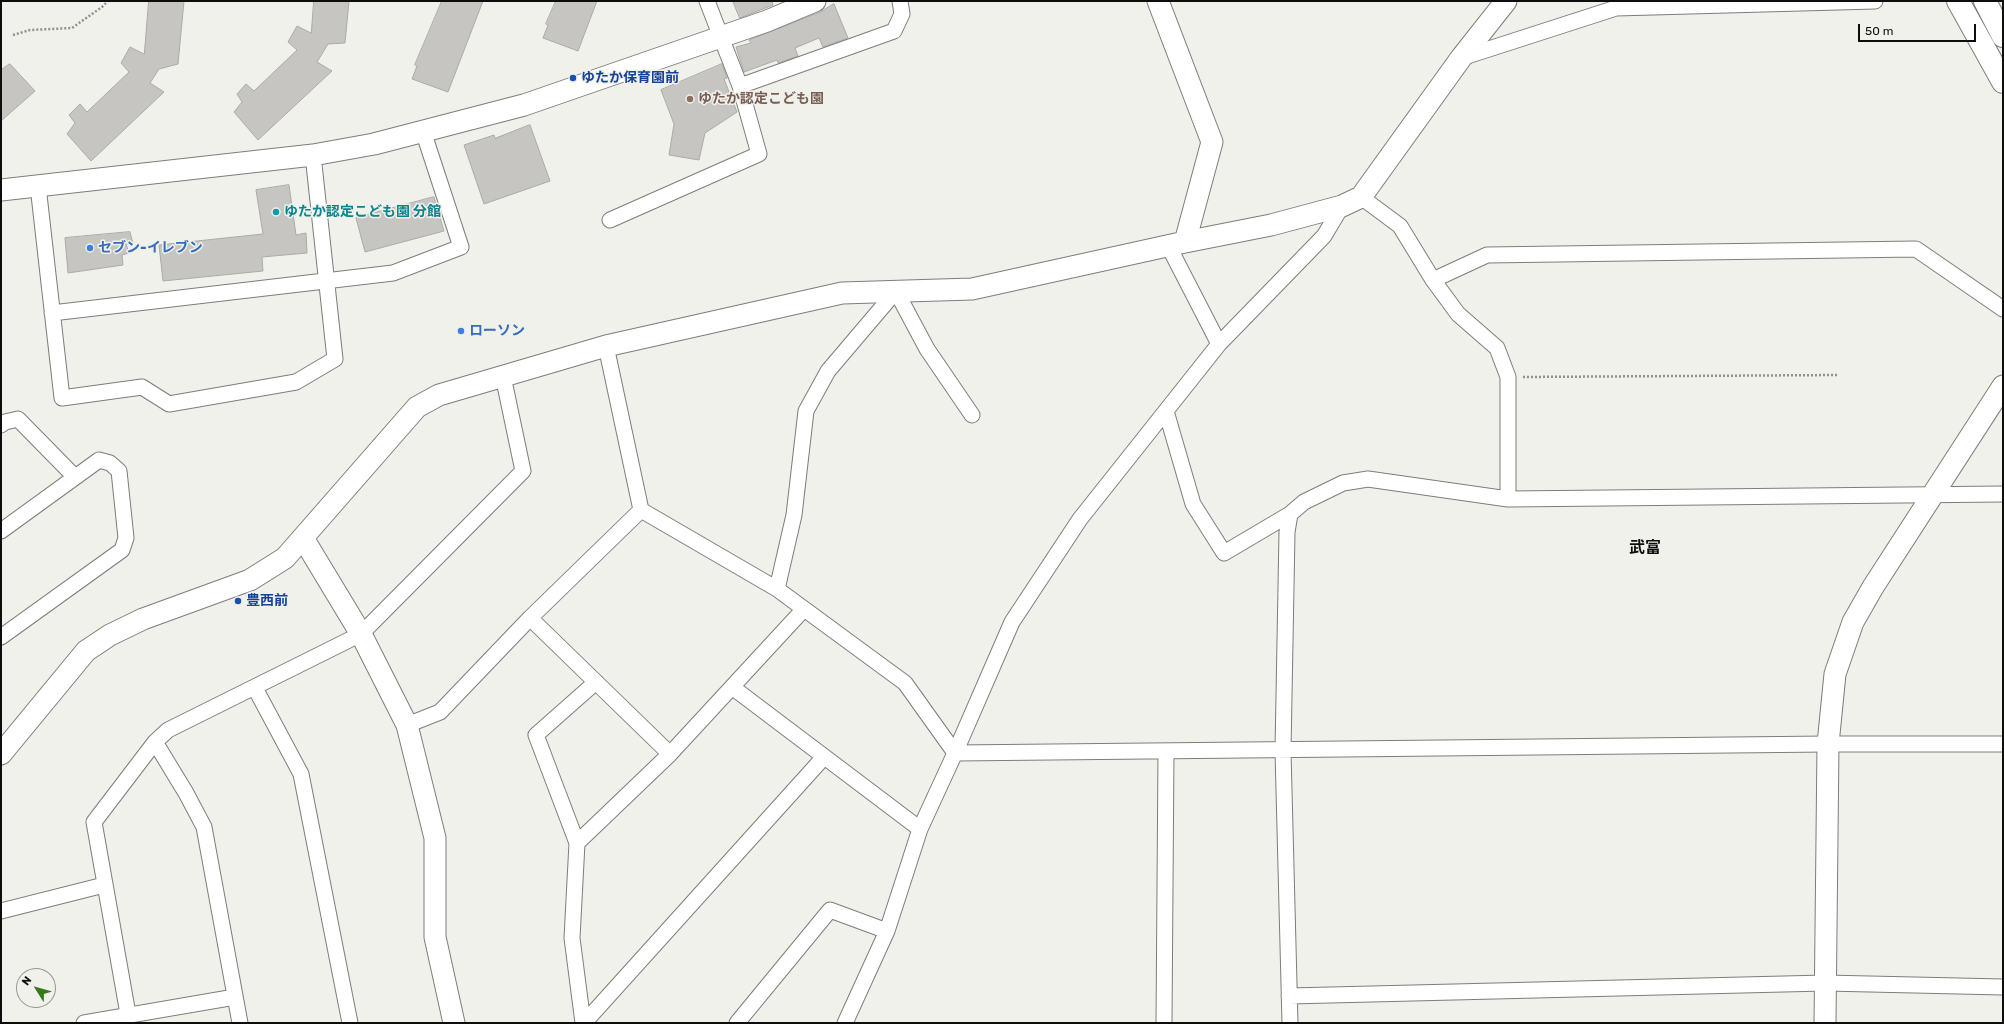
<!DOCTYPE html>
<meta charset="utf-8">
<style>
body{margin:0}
#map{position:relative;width:2004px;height:1024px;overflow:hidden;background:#f1f1ec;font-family:Rubik,sans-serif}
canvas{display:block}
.frame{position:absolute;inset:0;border:2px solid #0d0d0c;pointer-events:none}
.north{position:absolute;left:16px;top:968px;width:40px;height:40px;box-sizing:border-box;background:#f1f1ec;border:1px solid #969692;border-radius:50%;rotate:307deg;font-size:11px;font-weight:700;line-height:16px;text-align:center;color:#0d0d0c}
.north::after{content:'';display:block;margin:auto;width:14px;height:18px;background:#367a1c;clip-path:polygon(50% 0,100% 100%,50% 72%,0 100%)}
.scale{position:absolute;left:1858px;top:24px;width:118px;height:18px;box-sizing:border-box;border:2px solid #0d0d0c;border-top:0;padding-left:5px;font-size:12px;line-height:14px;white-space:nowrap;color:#0d0d0c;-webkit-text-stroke:3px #f1f1ec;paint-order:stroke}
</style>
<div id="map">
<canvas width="2004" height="1024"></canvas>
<div class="frame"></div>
<div class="north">N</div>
<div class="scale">50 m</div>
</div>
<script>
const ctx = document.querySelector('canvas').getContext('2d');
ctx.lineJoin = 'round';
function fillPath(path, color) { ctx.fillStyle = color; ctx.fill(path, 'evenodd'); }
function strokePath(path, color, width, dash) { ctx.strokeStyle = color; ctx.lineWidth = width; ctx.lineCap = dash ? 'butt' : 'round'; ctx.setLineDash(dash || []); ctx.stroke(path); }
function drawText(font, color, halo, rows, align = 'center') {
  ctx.font = font + ' Rubik,"Noto Sans JP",sans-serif'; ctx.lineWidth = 3; ctx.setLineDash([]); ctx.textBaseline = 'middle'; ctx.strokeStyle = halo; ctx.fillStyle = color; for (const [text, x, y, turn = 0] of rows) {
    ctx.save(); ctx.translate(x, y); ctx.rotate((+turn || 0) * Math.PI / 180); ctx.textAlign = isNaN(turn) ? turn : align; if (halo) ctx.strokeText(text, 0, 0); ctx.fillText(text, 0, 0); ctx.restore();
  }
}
const building = new Path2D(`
 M149 1H184L178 64 159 69 150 83 164 92 91 161 67 134 75 123 69 115 80 104 87 112 129 72 121 63 130 47 144 54Z
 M314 1H349L345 43 328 44 317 62 332 71 258 140 234 112 242 102 237 94 246 84 254 91 297 50 288 42 297 26 311 33Z
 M442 1H483L448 92 412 79 417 66 415 65Z
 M556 1H597L578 51 543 38 548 25 546 24Z
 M733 1H772L773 5 740 18Z
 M834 4 848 38 823 47 819 38 795 48 798 56 778 63 777 60 744 72 736 47 751 43 749 40 820 12Z
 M10 64 35 91 1 121V70Z
 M722 64 727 78 724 79 737 112 705 133 699 160 669 155 674 124 661 90Z
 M530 125 550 181 484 204 464 145 494 135 495 138Z
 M289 185 296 235 306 233 307 253 262 257 263 271 163 281 159 245 263 234 256 190Z
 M434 197 444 231 365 252 356 218Z
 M130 232 133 244H126L129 253 122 255 123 265 68 273 65 238Z`);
const path = new Path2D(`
 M13 35 30 30 72 28 102 7 108 1
 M1523 377 1839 375`);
const street = new Path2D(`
 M1461 58 1616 8 1875 1
 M740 86 894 31 902 14 900 1
 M38 186 62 398 142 387 169 404 296 382 335 359 313 155
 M1361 197 1400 226 1433 280 1458 314 1497 348 1508 377V499
 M610 220 759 154 740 86 707 1
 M1168 245 1219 344
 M1433 280 1487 255 1916 249 2003 309
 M52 313 393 273 461 247 423 131
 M606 346 641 510 777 589 905 683 955 753
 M1166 411 1193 504 1224 553 1290 514
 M1 425 5 422 18 419 75 477
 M1 531 99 460 110 463 119 471 126 538 122 550 1 637
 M777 589 794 515 806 411 828 371 896 291 927 349 972 415
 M530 618 670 754
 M732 687 920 829
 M255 688 301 774 350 1023
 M407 725 440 712 530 618 641 510
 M155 742 186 793 204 827 240 1023
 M955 753 1828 744H2003
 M577 843 670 754 804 609
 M1 911 104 885
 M1289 996 1825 983 2003 987
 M128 1014 94 822 155 742 168 730 361 634 523 471 503 376
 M84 1023 235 997
 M583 1023 572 938 577 843 536 735 596 682
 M584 1023 824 757
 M737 1023 830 910 887 931
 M845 1023 887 931 920 829 955 753 1012 622 1080 519 1219 344 1324 236 1342 206
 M1164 1023 1166 751
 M1290 1023 1283 751 1287 532 1290 514 1304 502 1343 483 1368 479 1508 499 2003 494`);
const secondary = new Path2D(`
 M1158 1 1212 142 1185 242
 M1 190 313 155 374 144 524 105 767 21 815 1
 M303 538 361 634 407 725 435 838V937L454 1023
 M1 754 86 651 110 635 143 619 250 580 285 558 417 407 439 395 606 346 842 293 972 289 1185 242 1271 225 1342 206 1361 197 1461 58 1506 1
 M1825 1023 1828 744 1835 674 1853 622 1873 587 2003 386`);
const primary = new Path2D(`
 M1958 1 2003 82
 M1985 1 2003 36`);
const markers = [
 [573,78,4,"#1a4fb4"],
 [690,99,4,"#8d6e63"],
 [276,212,4,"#0f9aa8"],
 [90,248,4,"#3f7fe0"],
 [461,331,4,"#3f7fe0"],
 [238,601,4,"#1a4fb4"]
];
const transitNames = [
 ["ゆたか保育園前",581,78],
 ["豊西前",246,601]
];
const educationNames = [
 ["ゆたか認定こども園",698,99]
];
const cultureNames = [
 ["ゆたか認定こども園 分館",284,212]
];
const shopNames = [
 ["セブン-イレブン",98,248],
 ["ローソン",469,331]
];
const quarterNames = [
 ["武富",1645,548]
];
fillPath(building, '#c6c5c1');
strokePath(building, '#abaaa6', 1);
strokePath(street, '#7e7d7a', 17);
strokePath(secondary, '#7e7d7a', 23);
strokePath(primary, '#7e7d7a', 24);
strokePath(path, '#90908d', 2.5, [2, 2]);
strokePath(street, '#fff', 15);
strokePath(secondary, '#fff', 21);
strokePath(primary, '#fff', 22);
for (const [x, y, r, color] of markers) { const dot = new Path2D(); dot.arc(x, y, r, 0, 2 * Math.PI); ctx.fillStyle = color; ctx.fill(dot); strokePath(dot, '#f1f1ec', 1.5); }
drawText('bold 14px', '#164399', '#f1f1ec', transitNames, 'left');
drawText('bold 14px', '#785e54', '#f1f1ec', educationNames, 'left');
drawText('bold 14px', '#0d838f', '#f1f1ec', cultureNames, 'left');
drawText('bold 14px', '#366cbe', '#f1f1ec', shopNames, 'left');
drawText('bold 16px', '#0d0d0c', '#f1f1ec', quarterNames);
</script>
